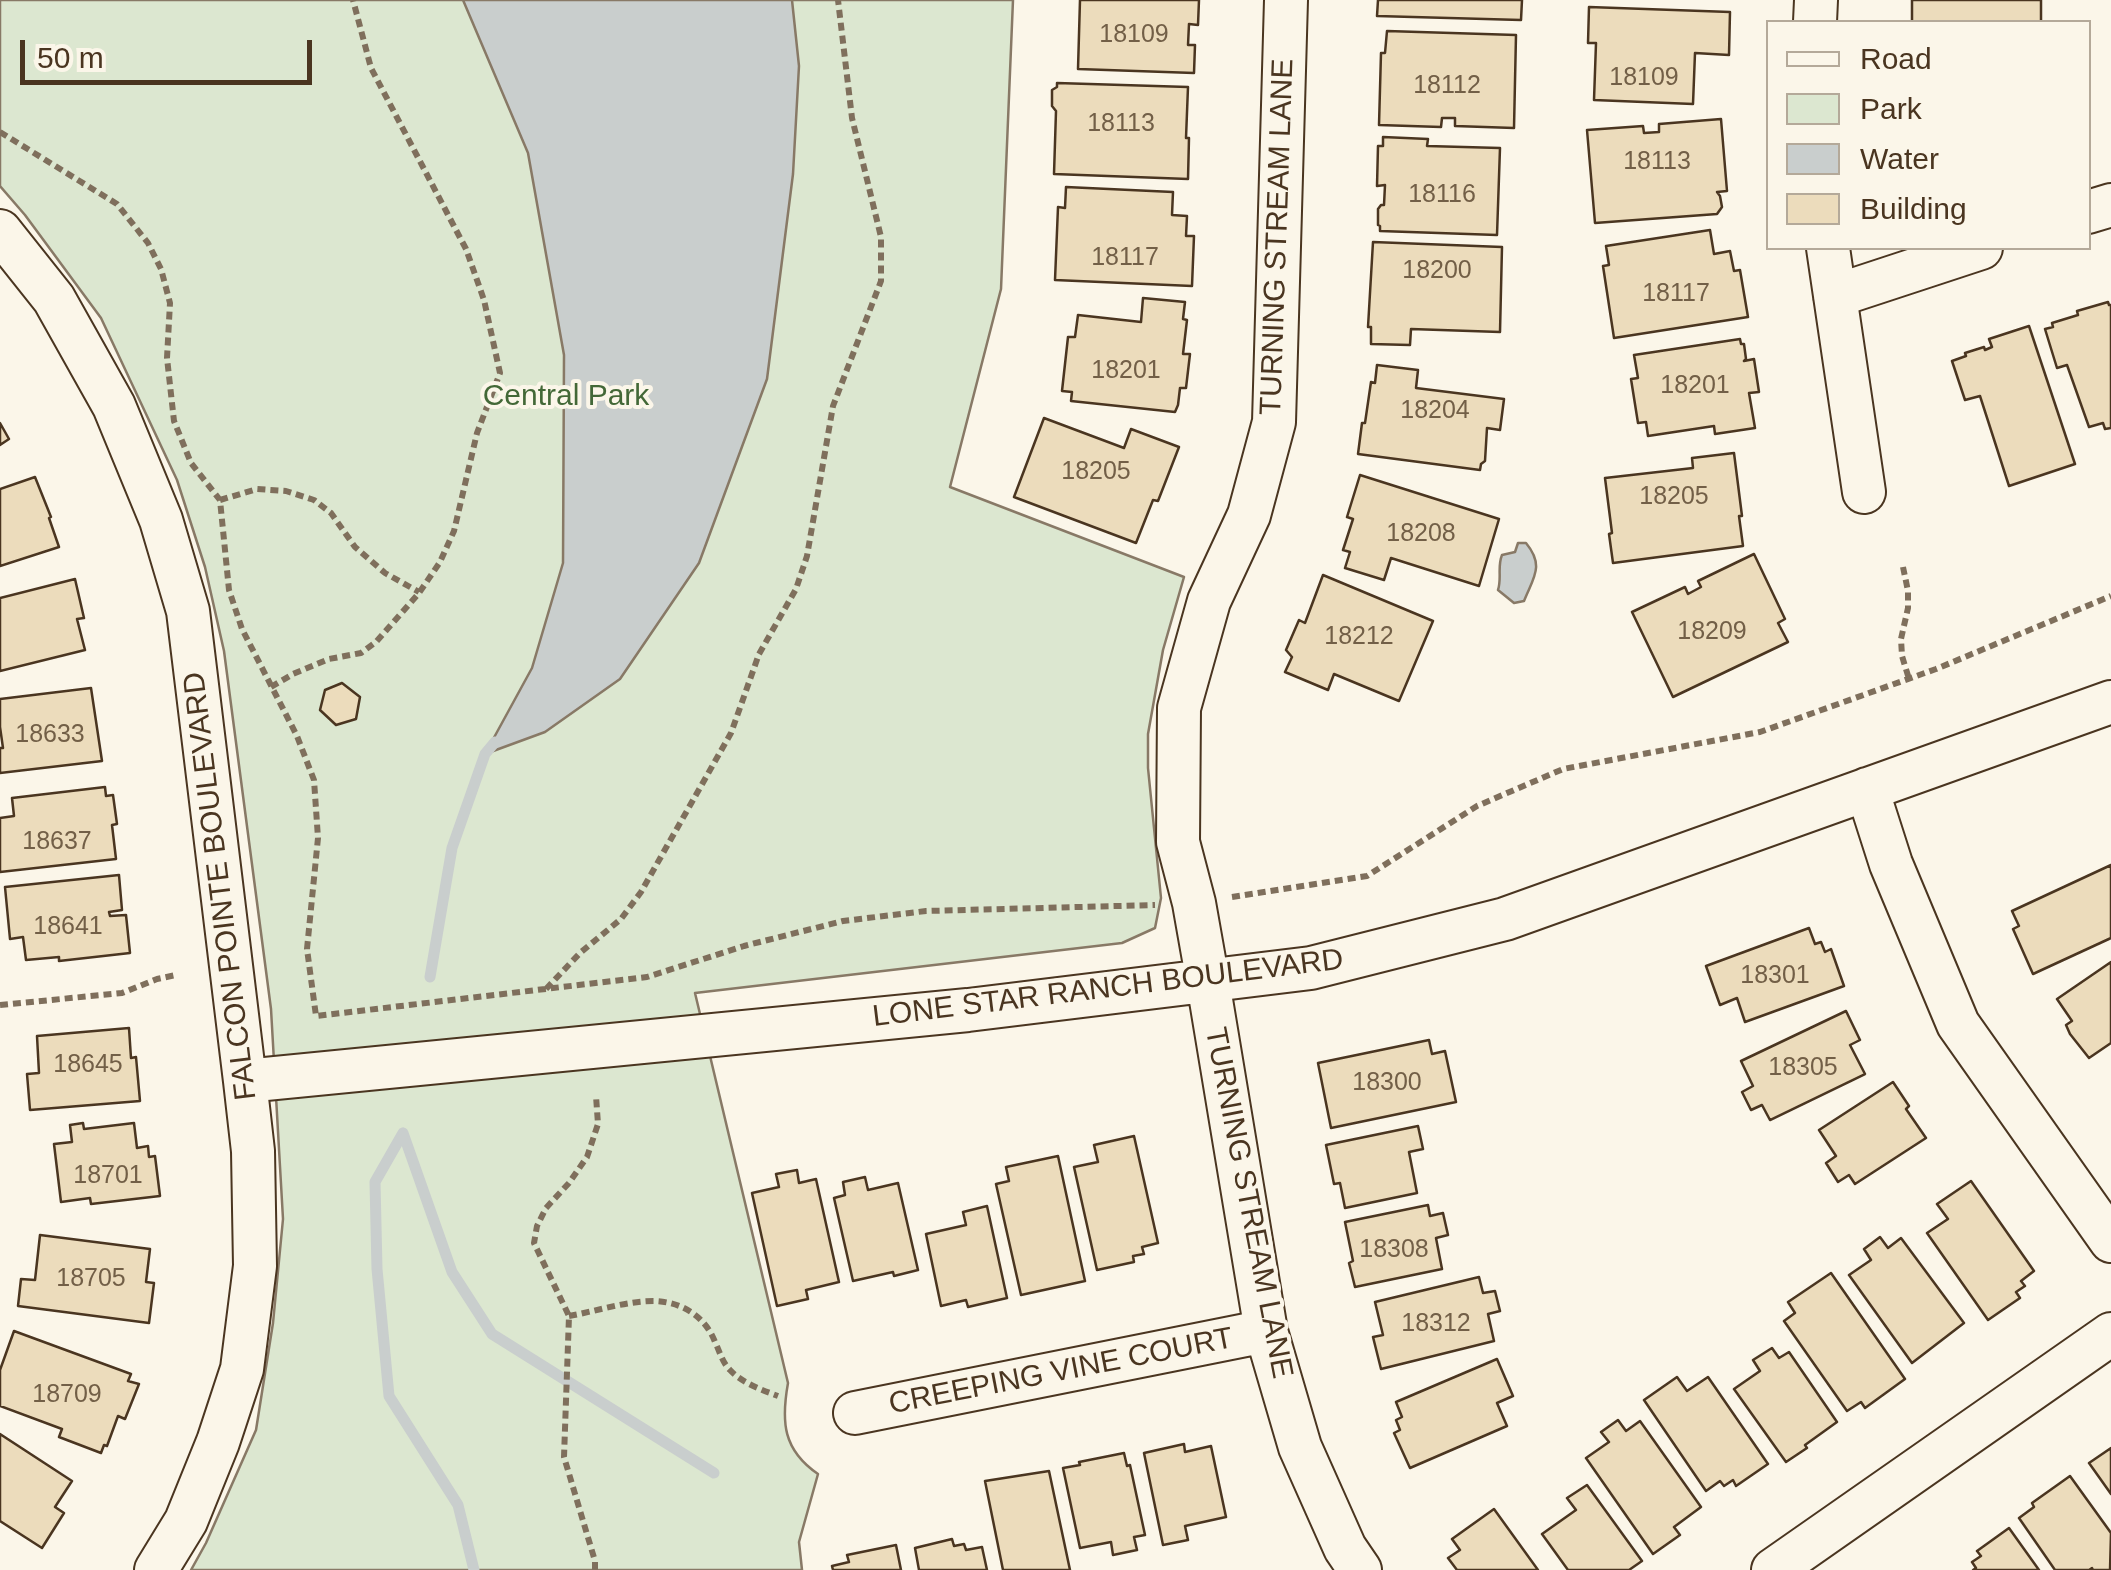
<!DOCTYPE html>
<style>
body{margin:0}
#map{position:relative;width:2111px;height:1570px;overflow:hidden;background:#fbf6e9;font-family:Helvetica,sans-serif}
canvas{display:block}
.legend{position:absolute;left:1766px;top:20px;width:325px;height:230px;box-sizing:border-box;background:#fbf6e9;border:2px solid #b4a999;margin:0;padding:12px 18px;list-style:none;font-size:30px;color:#4a3520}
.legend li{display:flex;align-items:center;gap:20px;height:50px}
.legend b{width:50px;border:2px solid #b4a999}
.scale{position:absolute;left:20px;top:40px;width:292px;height:45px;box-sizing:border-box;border:5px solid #4a3520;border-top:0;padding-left:12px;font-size:30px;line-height:35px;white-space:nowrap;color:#4a3520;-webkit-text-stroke:8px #fbf6e9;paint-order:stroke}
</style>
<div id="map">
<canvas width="2111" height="1570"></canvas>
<ul class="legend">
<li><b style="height:12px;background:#fbf6e9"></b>Road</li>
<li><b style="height:28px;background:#dce7d0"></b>Park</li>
<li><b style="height:28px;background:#c9cecd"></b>Water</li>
<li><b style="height:28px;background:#ecdcbc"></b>Building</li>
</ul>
<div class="scale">50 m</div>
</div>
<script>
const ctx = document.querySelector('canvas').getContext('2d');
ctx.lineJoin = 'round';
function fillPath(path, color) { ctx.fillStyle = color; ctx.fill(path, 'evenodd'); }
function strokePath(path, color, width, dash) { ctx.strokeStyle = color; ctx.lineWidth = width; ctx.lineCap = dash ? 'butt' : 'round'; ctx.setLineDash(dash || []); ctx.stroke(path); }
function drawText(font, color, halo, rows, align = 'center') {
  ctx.font = font + ' Helvetica,sans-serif'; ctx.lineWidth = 8; ctx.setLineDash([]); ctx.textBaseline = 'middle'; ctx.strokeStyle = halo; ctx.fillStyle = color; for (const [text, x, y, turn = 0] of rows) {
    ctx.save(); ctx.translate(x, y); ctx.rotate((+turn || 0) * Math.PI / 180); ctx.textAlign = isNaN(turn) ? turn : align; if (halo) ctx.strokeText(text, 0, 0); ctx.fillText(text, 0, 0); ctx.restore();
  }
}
const green = new Path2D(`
 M0 0H1013L1001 289 950 487 1184 577 1163 650 1148 734V768L1161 898 1155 928 1122 943 695 993 788 1383C781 1422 783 1450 818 1474L799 1542 802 1570H191L206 1543 256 1430 273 1323 283 1219 271 1009 224 651 205 567 177 480 101 318 25 215 0 186Z`);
const water = new Path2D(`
 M463 0H792L799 66 793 174 767 379 699 563 620 679 545 732 485 754 532 668 563 563 564 355 528 153Z
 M1518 543H1526C1545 566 1533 578 1524 601L1514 603 1498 590C1502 578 1497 567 1502 555L1515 552Z`);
const stream = new Path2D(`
 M430 977 452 848 485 754 495 742
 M403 1133 452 1272 492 1334 714 1473
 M403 1133 375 1182 377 1269 389 1396 458 1505 474 1570`);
const building = new Path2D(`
 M1080 0H1199L1198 25 1189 24 1188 45H1195L1194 73 1078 69Z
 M1378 0H1522L1521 20 1377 16Z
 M1912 0H2041V22H1912Z
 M1589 7 1730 12 1729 55 1695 53 1693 104 1594 100 1596 43H1588Z
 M1387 31 1516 35 1514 128 1455 126V118H1442L1441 127 1379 125 1381 53H1385Z
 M1057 83 1188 87 1186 138H1189L1188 179 1054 174 1056 111 1052 106V90L1057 87Z
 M1721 119 1727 191 1717 192 1720 196 1722 207 1717 214 1595 223 1587 130 1643 126 1644 133 1659 132V124Z
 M1383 137 1428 139 1427 146 1500 148 1497 235 1380 231V226L1378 225V209L1381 205H1384L1385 185 1377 186 1378 146H1383Z
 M1066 187 1173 192 1172 215 1187 216 1186 236H1194L1192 286 1055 280 1058 207 1065 208Z
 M1710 230 1714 254 1730 251 1734 271 1740 270 1748 317 1614 338 1603 266 1609 265 1606 246Z
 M1373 242 1502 247 1500 332 1411 329 1410 345 1371 344V327H1368Z
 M1143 298 1185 302 1183 319 1187 320 1183 354H1190L1186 388H1180L1178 405 1175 412 1071 401 1072 392 1062 391 1068 337H1075L1078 315 1141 322Z
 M2108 302 2109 305H2111V428L2105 429 2103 423 2089 427 2067 365 2057 368 2045 329 2053 327 2052 323 2078 315 2077 311Z
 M2029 326 2075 464 2009 486 1980 396 1965 400 1952 361 1966 356 1965 353 1984 347 1985 350 1992 347 1989 339Z
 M1740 339 1741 344H1744L1746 359 1744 361 1754 359 1759 392 1749 393 1755 428 1715 434 1714 426 1648 436 1646 422 1638 423 1631 379 1638 378 1634 355Z
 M1377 365 1418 370 1416 388 1504 399 1500 430 1487 428 1485 461 1481 464 1480 470 1358 454 1362 423H1365L1371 382 1375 383Z
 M1044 418 1124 448 1131 429 1179 447 1158 501 1153 500 1136 543 1014 497Z
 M0 423 9 439 0 445Z
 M1734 453 1742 516H1739L1743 546 1613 563 1609 534 1612 533 1605 478 1693 468 1692 458Z
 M1360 475 1499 519 1479 586 1391 558 1384 580 1345 568 1350 552 1343 550 1353 519 1347 517Z
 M35 477 51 517 49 518 59 547 0 566V489Z
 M1754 554 1785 619 1778 623 1788 642 1673 697 1632 612 1685 587 1688 594 1701 587 1698 581Z
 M1323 575 1433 621 1399 701 1334 674 1328 690 1285 672 1292 657 1286 650 1299 620 1305 623Z
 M75 579 84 618 77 619 85 650 0 671V598Z
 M342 683 360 697 356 719 336 725 320 710 325 690Z
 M91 688 102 761 0 773V748H3L0 727V699Z
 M105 787 106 796 113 795 117 824 112 825 116 859 0 872V818L14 816 12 798Z
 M2111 865V938L2033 974 2013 929 2019 926 2012 911Z
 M119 875 122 910 109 912 110 916 126 915 130 953 59 961V957L26 960 23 937 10 939 5 887Z
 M1809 928 1815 944 1821 942 1825 952 1831 949 1844 986 1745 1022 1737 998 1720 1005 1706 966Z
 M2111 962V1043L2089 1058 2070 1034 2066 1025 2072 1021 2057 999Z
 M1846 1011 1860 1040 1850 1045 1865 1074 1770 1120 1762 1105 1751 1110 1742 1092 1753 1086 1741 1061Z
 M129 1028 131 1058 136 1057 140 1101 30 1110 27 1074 39 1073 37 1036Z
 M1429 1040 1432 1054 1445 1051 1456 1102 1331 1128 1318 1063Z
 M1893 1082 1909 1106 1906 1109 1926 1138 1855 1184 1849 1175 1838 1182 1826 1163 1836 1156 1819 1130Z
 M83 1123 84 1129 134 1123 137 1148 148 1146 149 1157 155 1156 160 1196 91 1204 90 1198 61 1202 54 1144 72 1142 70 1125Z
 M1418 1126 1423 1149 1409 1152 1417 1193 1345 1208 1340 1183 1334 1184 1326 1145Z
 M1134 1136 1158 1243 1142 1247 1144 1254 1133 1256 1134 1262 1097 1270 1074 1167 1098 1162 1094 1145Z
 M1058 1156 1085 1281 1021 1295 996 1184 1009 1181 1006 1167Z
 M797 1170 799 1183 816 1179 839 1282 806 1290 808 1299 777 1306 752 1193 779 1187 776 1174Z
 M865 1177 868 1190 898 1183 918 1270 894 1276 893 1272 853 1281 834 1198 845 1195 843 1182Z
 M1971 1181 2034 1271 2021 1281 2025 1286 2016 1292 2020 1298 1988 1320 1927 1233 1948 1219 1937 1204Z
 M1428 1205 1430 1216 1443 1213 1448 1235 1436 1238 1442 1269 1355 1287 1349 1263 1353 1261 1345 1222Z
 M987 1206 1007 1298 968 1307 966 1300 941 1306 926 1234 966 1225 963 1212Z
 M40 1235 150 1249 146 1282 154 1283 149 1323 18 1306 21 1279 35 1280Z
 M1880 1237 1888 1248 1901 1238 1964 1323 1912 1363 1849 1275 1871 1260 1864 1249Z
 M1831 1273 1905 1379 1865 1408 1861 1402 1847 1411 1784 1321 1795 1313 1788 1302Z
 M1479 1277 1483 1293 1495 1291 1500 1311 1488 1314 1494 1341 1381 1369 1373 1337 1383 1335 1375 1302Z
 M14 1331 131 1374 128 1381 139 1384 125 1419 118 1416 107 1446 104 1445 101 1453 59 1437 62 1429 0 1406V1370Z
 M1772 1348 1779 1358 1789 1352 1837 1422 1805 1445 1807 1448 1786 1462 1734 1389 1760 1371 1753 1360Z
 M1497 1359 1513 1396 1497 1403 1507 1426 1410 1468 1394 1433 1400 1430 1396 1420 1402 1417 1396 1402Z
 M1677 1377 1687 1391 1708 1377 1768 1464 1736 1486 1733 1480 1724 1486 1720 1481 1706 1491 1644 1400Z
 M1618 1420 1626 1431 1640 1421 1701 1507 1674 1527 1680 1535 1653 1554 1586 1458 1609 1442 1601 1432Z
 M0 1434 72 1481 55 1507 64 1513 42 1548 0 1521Z
 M1184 1444 1185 1452 1211 1446 1226 1517 1185 1526 1188 1540 1163 1545 1144 1453Z
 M2111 1448V1494L2089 1463Z
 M1124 1453 1127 1466 1130 1465 1145 1535 1134 1537 1137 1550 1113 1555 1111 1542 1080 1548 1063 1468 1080 1465 1079 1462Z
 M1049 1471 1070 1570H1003L985 1481Z
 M2070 1476 2111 1533 2110 1570H2093L2092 1568 2089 1570H2055L2019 1518 2034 1507 2032 1503Z
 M1587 1485 1642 1561 1629 1570H1568L1542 1534 1576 1510 1567 1498Z
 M1494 1509 1538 1570H1457L1448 1558 1460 1550 1452 1539Z
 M2009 1528 2039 1570H1973L1976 1568 1972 1562 1981 1556 1977 1551Z
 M952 1539 954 1546 964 1544 966 1550 982 1547 987 1570H919L915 1548Z
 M896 1545 901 1570H833L832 1566 849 1562 847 1555Z`);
const path = new Path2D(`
 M0 132 117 204 148 243 161 269 170 303 167 358 174 421 191 463 220 500 229 590 242 629 297 736 314 780 318 838 307 949 316 1016 647 977 744 946 843 921 926 911 1155 905
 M220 500 257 489 286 491 314 500 331 513 355 547 385 573 419 592
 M1903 567 1908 591V608L1901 639 1902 656 1909 679
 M271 687 293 674 329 659 361 653 376 642 419 593 440 562 454 531 477 433 500 373 484 300 466 249 371 68 353 0
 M1232 897 1367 876 1477 806 1563 769 1760 732 1936 669 2111 596
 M546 989 580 953 621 919 641 892 731 733 759 654 796 589 807 556 833 406 881 281V237L852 118 838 0
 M0 1005 122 993 157 979 176 975
 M569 1316C597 1311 626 1301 654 1301 682 1302 705 1316 715 1342 720 1352 722 1362 730 1370 742 1383 762 1390 778 1396
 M595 1570V1561L564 1457 569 1316 534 1243 537 1226 546 1208 569 1183 587 1157 598 1124 596 1096`);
const minor = new Path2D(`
 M1286 0 1274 422 1249 515 1209 601 1179 708 1178 842 1194 903 1208 982 1266 1331 1300 1447 1345 1548 1360 1570
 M1815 22 1816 0
 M2088 212 2111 205
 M0 231 54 299 114 406 161 520 188 611 245 1081 253 1151 255 1266 242 1369 218 1442 186 1521 156 1570
 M1828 248 1864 492
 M1835 296 1981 248
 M1867 789 1891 864 1958 1024 2111 1241
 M245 1081 968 1010 1311 968 1505 919 2111 702
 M855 1413 1266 1331
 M1773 1570 2111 1334`);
const numberNames = [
 ["18109",1134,35],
 ["18109",1644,78],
 ["18112",1447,86],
 ["18113",1121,124],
 ["18113",1657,162],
 ["18116",1442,195],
 ["18117",1125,258],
 ["18200",1437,271],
 ["18117",1676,294],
 ["18201",1126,371],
 ["18201",1695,386],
 ["18204",1435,411],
 ["18205",1096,472],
 ["18205",1674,497],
 ["18208",1421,534],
 ["18209",1712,632],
 ["18212",1359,637],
 ["18633",50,735],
 ["18637",57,842],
 ["18641",68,927],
 ["18301",1775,976],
 ["18645",88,1065],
 ["18305",1803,1068],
 ["18300",1387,1083],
 ["18701",108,1176],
 ["18308",1394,1250],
 ["18705",91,1279],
 ["18312",1436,1324],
 ["18709",67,1395]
];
const streetNames = [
 ["TURNING STREAM LANE",1278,237,-88],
 ["FALCON POINTE BOULEVARD",221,886,-97],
 ["LONE STAR RANCH BOULEVARD",1108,989,-7],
 ["TURNING STREAM LANE",1248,1203,79],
 ["CREEPING VINE COURT",1061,1372,-11]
];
const parkNames = [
 ["Central Park",566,397]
];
fillPath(green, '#dce7d0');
strokePath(green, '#887966', 2.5);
fillPath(water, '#c9cecd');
strokePath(water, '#887966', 2.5);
strokePath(stream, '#c9cecd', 11);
fillPath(building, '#ecdcbc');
strokePath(building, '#4a3520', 2.5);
strokePath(minor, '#4a3520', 46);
strokePath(path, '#7f6f5c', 6, [8, 5]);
strokePath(minor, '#fbf6e9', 42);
drawText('25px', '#725f47', null, numberNames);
drawText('30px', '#4a3520', '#fbf6e9', streetNames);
drawText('30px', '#436837', '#fbf6e9', parkNames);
</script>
